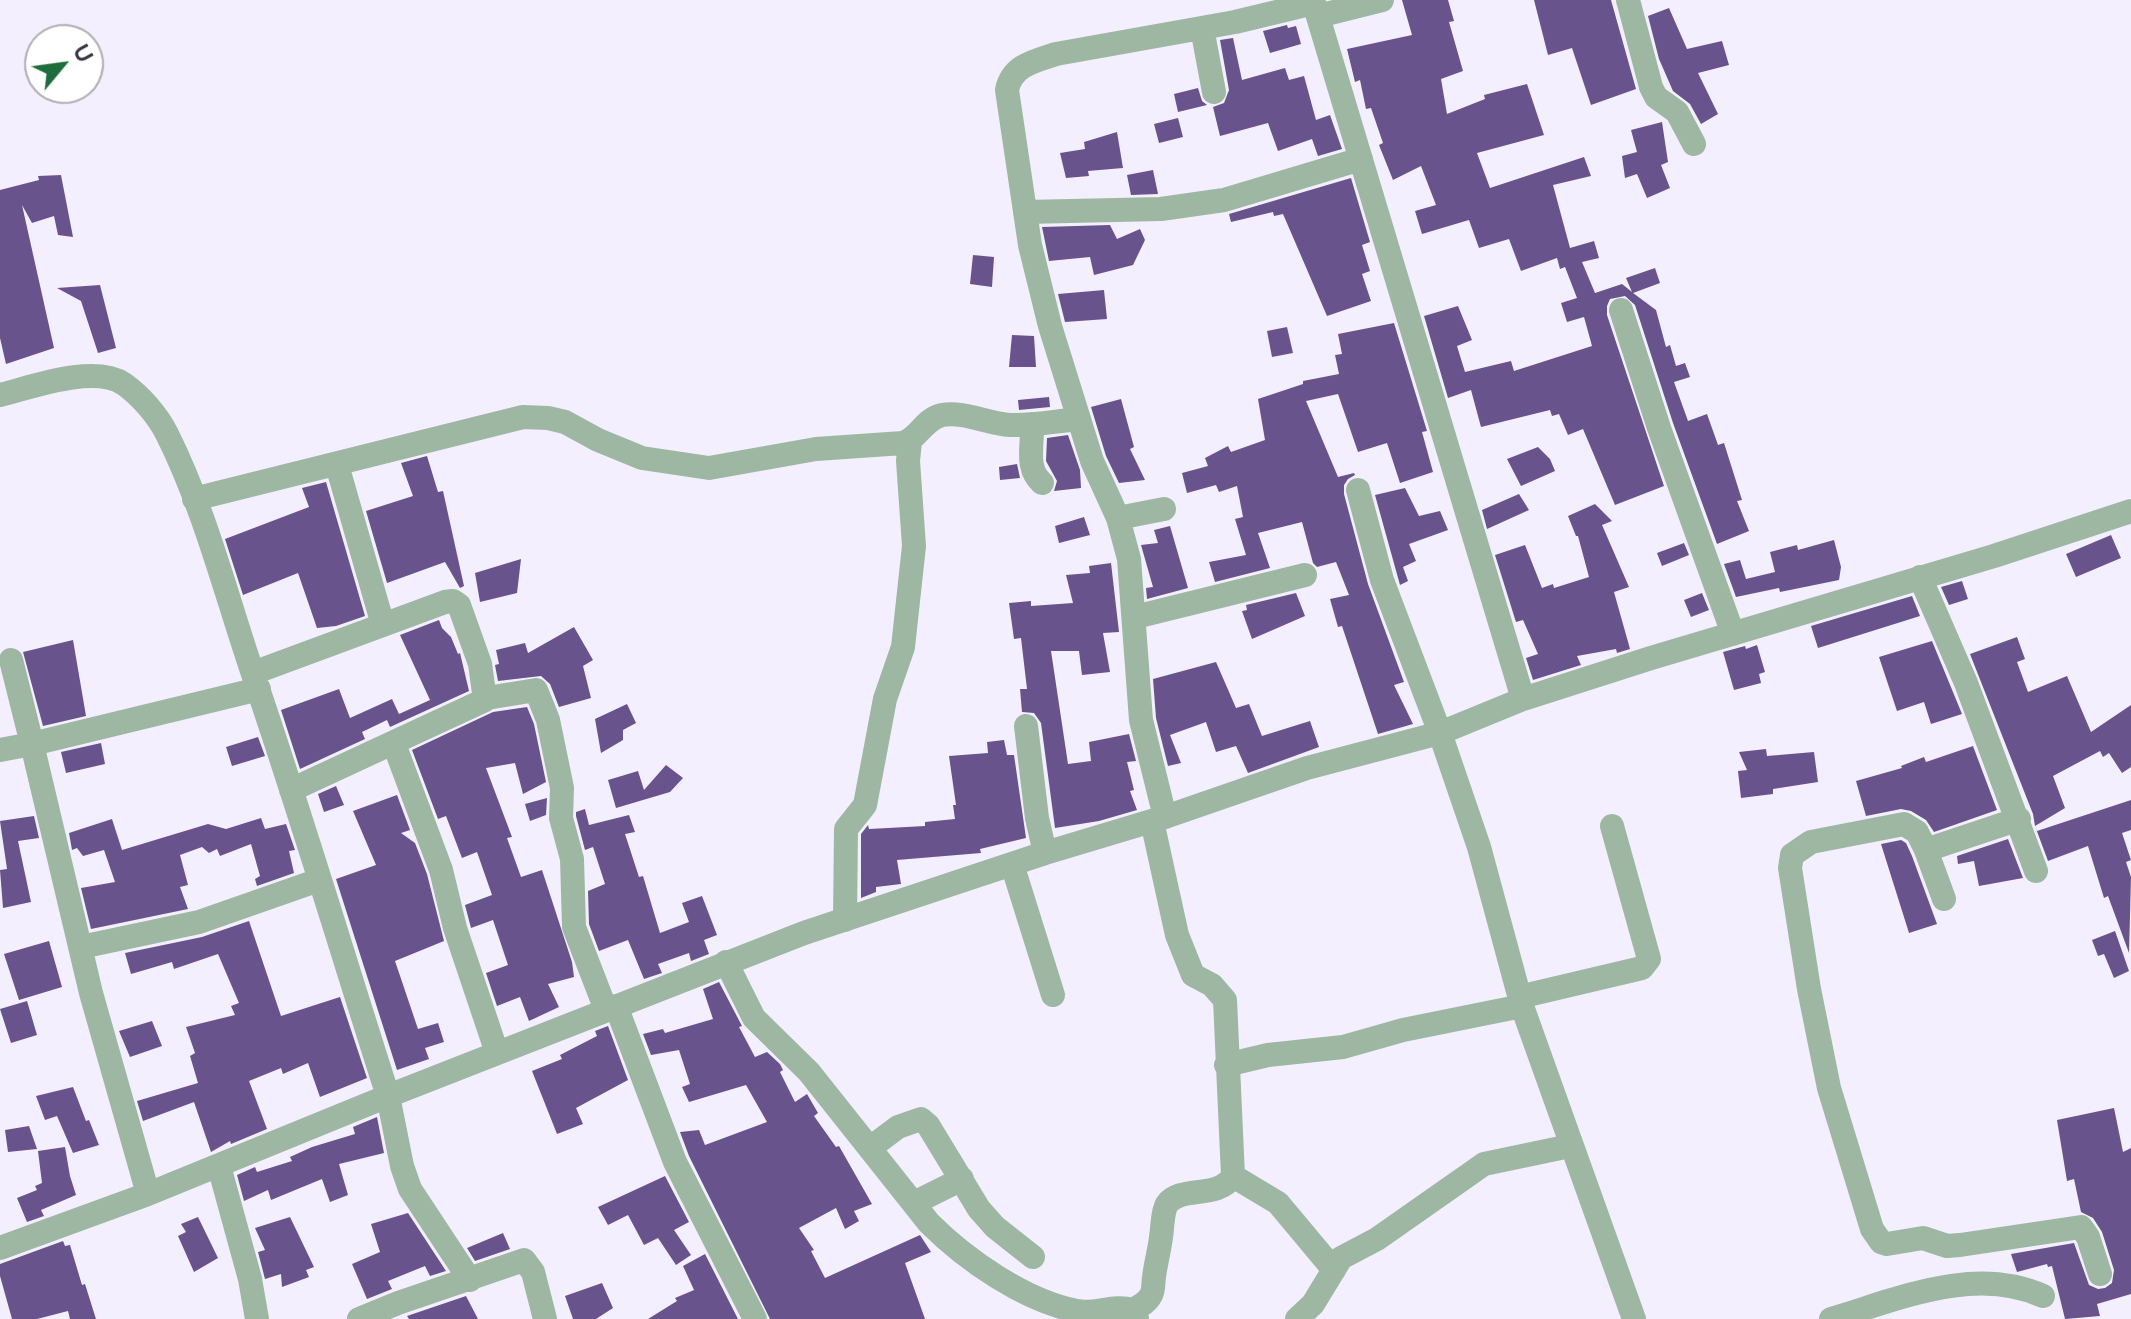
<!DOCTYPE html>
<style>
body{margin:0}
#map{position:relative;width:2131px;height:1319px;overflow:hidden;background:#f4effe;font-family:Raleway,sans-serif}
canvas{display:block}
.north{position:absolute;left:24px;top:24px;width:80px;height:80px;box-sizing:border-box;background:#fff;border:2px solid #afaeb3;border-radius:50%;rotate:61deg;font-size:22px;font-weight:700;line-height:32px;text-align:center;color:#383441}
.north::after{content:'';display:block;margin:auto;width:28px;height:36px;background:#1e6d3c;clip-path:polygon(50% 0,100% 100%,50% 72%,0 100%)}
</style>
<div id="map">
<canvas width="2131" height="1319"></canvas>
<div class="north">U</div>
</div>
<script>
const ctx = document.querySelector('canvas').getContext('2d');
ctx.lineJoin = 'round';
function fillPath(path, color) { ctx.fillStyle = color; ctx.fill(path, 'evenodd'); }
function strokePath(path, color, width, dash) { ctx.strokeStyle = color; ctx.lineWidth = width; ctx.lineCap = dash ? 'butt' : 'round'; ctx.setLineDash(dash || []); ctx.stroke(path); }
const building = new Path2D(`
 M1402 0H1448L1454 21 1449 22 1463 71 1441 79 1447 114 1485 99 1484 95 1527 84 1544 135 1477 153 1490 188 1584 157 1591 176 1553 185 1570 248 1594 241 1599 258 1582 262 1595 293 1622 284 1632 292 1626 278 1655 268 1660 283 1633 293 1656 310 1666 347 1670 345 1676 366 1685 363 1690 377 1674 382 1688 421 1707 414 1718 445 1724 443 1742 500 1737 501 1749 531 1717 544 1673 423 1635 305 1625 296 1610 299 1607 306V315L1664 486 1615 505 1583 429 1568 435 1559 414 1552 416 1550 410 1481 427 1471 390 1448 398 1424 316 1458 306 1472 340 1457 346 1465 372 1511 361 1514 371 1592 346 1584 317 1567 322 1561 303 1577 298 1565 267 1560 269 1557 258 1521 271 1509 239 1479 248 1469 220 1422 234 1415 211 1436 205 1421 166 1393 180 1379 145 1383 143 1371 108 1366 109 1360 80 1355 82 1347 49 1412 35Z
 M1534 0H1611L1636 89 1591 105 1572 48 1548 55Z
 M1669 8 1687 49 1722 41 1729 65 1698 73 1718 114 1701 124 1690 104 1673 91 1659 59 1648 16Z
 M1287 25 1288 28 1296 26 1301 44 1270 53 1263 31Z
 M1233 38 1242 80 1285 68 1289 80 1304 76 1316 120 1330 115 1342 149 1318 156 1312 139 1278 151 1268 123 1220 136 1213 107 1224 103 1229 90 1220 40Z
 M1198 88 1202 101 1207 105 1178 112 1174 94Z
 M1178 118 1183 137 1159 143 1154 124Z
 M1662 122 1668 162 1661 165 1670 188 1647 198 1637 174 1625 178 1622 156 1637 152 1631 130Z
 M1117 132 1123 168 1088 171 1089 176 1066 178 1060 153 1085 149 1084 142Z
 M1153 170 1158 194 1131 195 1127 175Z
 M61 175 73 237 58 235 54 216 32 223 22 205 54 348 6 364 0 338V190L39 180 38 176Z
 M1351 178 1370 242 1362 245 1370 271 1362 274 1371 301 1327 316 1283 214 1274 216 1273 212 1231 222 1229 214Z
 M1110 225 1117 239 1140 229 1145 240 1133 265 1094 275 1090 257 1049 261 1042 227Z
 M973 255 994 257 992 287 970 284Z
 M100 285 116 348 98 353 81 301 57 288Z
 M1104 290 1107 319 1065 322 1058 294Z
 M1394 323 1427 431 1422 432 1433 472 1400 483 1387 443 1358 452 1338 394 1306 401 1338 477 1354 473 1355 475 1348 479 1344 485V494L1368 584 1404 682 1394 685 1413 724 1378 734 1342 626 1338 627 1330 599 1349 595 1336 562 1317 567 1313 563 1302 522 1258 533 1270 568 1215 582 1209 562 1246 555 1235 519 1243 517 1237 486 1219 492 1216 485 1187 493 1182 473 1208 466 1205 458 1228 446 1231 452 1265 440 1258 399 1303 384V381L1339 374 1335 355 1342 354 1338 334Z
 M1287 327 1293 353 1272 357 1267 331Z
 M1012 335 1034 336 1036 367H1009Z
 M1049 397 1050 407 1019 410 1018 400Z
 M1121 399 1134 447 1130 449 1145 480 1119 483 1106 456 1091 407Z
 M1068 435 1080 470 1081 488 1054 491 1057 481 1046 461 1047 438Z
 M1538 447 1550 459 1555 471 1521 486 1507 459Z
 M427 456 438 492 443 491 464 586 460 588 445 562 387 583 366 511 413 496 401 463Z
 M1017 464 1020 478 1000 480 999 467Z
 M326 482 365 616 336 626 317 628 298 573 243 595 225 539 309 507 302 488Z
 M1405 488 1419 516 1440 511 1448 530 1409 544 1416 561 1403 567 1408 581 1400 585 1375 495Z
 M1519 494 1529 510 1487 529 1482 510Z
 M1595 504 1612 521 1602 525 1629 587 1614 592 1630 649 1617 653 1616 649 1577 656 1581 665 1533 680 1526 658 1538 654 1523 620 1516 622 1515 619 1495 555 1525 545 1542 588 1553 584 1554 588 1589 577 1578 536H1576L1568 516Z
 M1084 517 1090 535 1059 543 1055 526Z
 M1170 526 1188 588 1147 599 1146 588 1153 587 1141 545 1158 543 1154 530Z
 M2111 535 2121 558 2076 577 2066 554Z
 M1834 540 1841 567 1839 580 1780 592 1779 588 1736 597 1724 564 1740 560 1746 579 1775 572 1770 552 1797 545 1798 550Z
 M1684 543 1689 555 1662 566 1657 553Z
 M521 559 517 593 480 602 475 573Z
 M1111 563 1119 632 1103 633 1110 672 1082 675 1079 651H1051L1068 764 1091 761 1089 742 1129 734 1136 761 1127 762 1134 790 1130 791 1137 810 1099 821 1055 828 1041 723 1034 713 1022 712 1020 689H1027L1021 638 1014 639 1009 603 1031 601V606L1073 603 1066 575 1090 573 1089 566Z
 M1962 581 1968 599 1949 605 1941 587Z
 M1296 593 1305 616 1252 639 1242 611 1247 610 1246 605Z
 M1702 593 1709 610 1691 617 1684 600Z
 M1912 596 1920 616 1818 648 1811 626Z
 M439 620 442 628 451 637 458 654 460 653 469 691 390 727 387 720 362 732 365 739 300 769 281 710 339 689 350 718 392 699 399 714 430 700 400 635Z
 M574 627 593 660 583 666 591 698 559 707 550 684 541 676 498 681 495 665 499 664 496 650 525 643 528 653Z
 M2017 637 2025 659 2017 662 2028 692 2067 676 2091 732 2131 705V767L2122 773 2109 753 2103 757 2100 751 2053 776 2065 808 2035 826 2033 814 1970 654Z
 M73 640 86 716 43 726 23 652Z
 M1932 641 1962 714 1931 724 1924 702 1897 711 1879 657Z
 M1757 645 1765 672 1759 674 1761 683 1734 690 1723 652 1745 646 1746 649Z
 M1216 662 1236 708 1249 704 1262 736 1310 721 1319 747 1248 773 1236 746 1216 752 1206 722 1170 735 1181 763 1168 766 1156 718 1153 679Z
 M627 704 636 723 623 730V740L601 753 595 719Z
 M527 707 534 724 546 782 523 794 515 763 486 768 512 837 507 838 521 877 542 870 572 962 574 977 548 984 559 1007 529 1021 520 997 497 1006 486 973 508 965 493 920 471 928 465 905 492 895 477 852 462 858 446 816 438 819 412 750 493 712Z
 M258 737 265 756 232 766 226 747Z
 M1004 740 1007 755H1014L1026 838 980 849 981 853 897 860 901 884 876 887V892L861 898V834L868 825 869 829 925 826V822L955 819 953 805H956L949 756 988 753 987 742Z
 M101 743 105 764 66 773 61 752Z
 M1973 746 1997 810 1934 832 1926 820 1911 811 1901 809 1866 816 1856 781 1902 768 1901 766 1924 757 1926 762Z
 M1766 749 1767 756 1814 752 1818 782 1773 789V794L1741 798 1738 771 1747 770 1739 752Z
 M666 765 683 778 670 792 616 808 608 780 638 771 644 790Z
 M336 786 344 805 324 812 318 794Z
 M397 795 410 830 401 833 415 843 427 874 444 941 395 961 418 1029 438 1023 444 1042 425 1048 429 1059 397 1070 336 879 376 865 353 811Z
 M547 798 546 815 530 821 525 804Z
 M2131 800V830L2122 833 2131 860 2126 862 2131 877 2129 953 2108 896 2104 898 2088 846 2048 861 2035 826 2037 831Z
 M585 809 589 825 629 815 635 832 625 834 639 877 643 876 660 933 689 922 682 903 702 896 717 935 704 940 709 954 691 961 689 953 658 964 662 973 644 979 628 940 599 951 589 924 588 891 605 884 593 847 585 850 576 816V812Z
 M34 816 39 838 18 841 31 902 3 908 0 870 7 869 0 821Z
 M261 818 265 829 286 824 295 850 289 851 294 873 257 886 255 879 260 876 251 844 220 856 217 849 209 853 202 847 180 855 188 885 180 887 188 909 91 929 81 888 115 882 104 850 83 856 77 848 72 850 69 833 112 819 122 850 208 824 226 829Z
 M2008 839 2023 878 1979 886 1974 861 1958 864 1957 856Z
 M1901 840 1906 843 1912 856 1937 924 1909 933 1881 844Z
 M249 921 281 1016 340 997 367 1078 320 1097 308 1063 283 1074 281 1068 249 1081 267 1129 231 1144 230 1141 211 1152 194 1102 143 1121 137 1101 198 1083 190 1056 195 1053 186 1027 235 1015 231 1006 239 1003 218 954 174 969 172 962 131 974 125 953 202 937Z
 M2115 931 2129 971 2114 978 2104 954 2098 956 2092 940Z
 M49 941 62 987 19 1000 4 954Z
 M719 982 742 1026 739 1027 755 1057 767 1052 780 1064 783 1070 780 1072 795 1102 807 1094 818 1113 814 1116 836 1147 839 1146 872 1204 854 1211 859 1221 845 1229 836 1208 799 1228 814 1250 811 1251 825 1278 920 1235 931 1252 905 1263 925 1319H770L689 1156 680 1132 699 1130 705 1145 767 1122 746 1085 689 1102 682 1087 690 1084 679 1050 651 1055 643 1034 663 1029 665 1033 713 1019 703 989Z
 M27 1001 37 1035 11 1043 0 1009Z
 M152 1021 162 1046 130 1057 119 1031Z
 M608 1026 628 1080 576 1108 583 1124 557 1134 532 1071 562 1059 560 1055 597 1036 595 1031Z
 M73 1087 86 1121 89 1120 99 1145 73 1153 57 1116 45 1120 36 1096Z
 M2114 1108 2123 1152 2131 1148V1294L2097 1304 2100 1316 2065 1319 2052 1266 2048 1267 2047 1264 2017 1272 2011 1254 2074 1243 2089 1285 2098 1289 2105 1288 2112 1283 2114 1270 2102 1232 2093 1218 2081 1212 2074 1179 2067 1181 2057 1120Z
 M377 1117 384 1153 339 1164 348 1195 330 1202 322 1179 271 1200 268 1190 244 1201 237 1175 255 1167 257 1172 292 1161 290 1157 312 1147 355 1134 353 1127Z
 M29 1126 37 1149 8 1152 5 1130Z
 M65 1147 70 1176 76 1195 41 1210 44 1216 27 1222 17 1198 37 1190 35 1186 42 1183 38 1151Z
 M665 1176 689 1222 674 1230 691 1255 676 1265 658 1238 644 1245 628 1215 608 1225 598 1207Z
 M408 1213 446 1271 430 1276 425 1266 388 1281 392 1289 367 1299 352 1264 380 1252 371 1224Z
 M198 1217 218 1258 194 1272 178 1236 186 1232 181 1224Z
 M290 1217 314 1267 306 1270 309 1277 282 1287 281 1274 265 1279 258 1252 265 1250 255 1228Z
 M503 1233 510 1249 475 1261 467 1248Z
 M63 1241 65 1246 70 1245 82 1285 85 1284 96 1319H70L68 1311 37 1319H12L0 1276V1264Z
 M705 1254 738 1319H648L677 1301 675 1298 694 1290 683 1266Z
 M602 1283 613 1308 596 1319H573L565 1296Z
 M466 1296 478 1319H409L407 1316Z`);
const minor = new Path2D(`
 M1313 0 1523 699
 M1628 0 1651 87 1656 97 1677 112 1694 144
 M1318 16 1382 0
 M1202 28 1214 92
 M1025 212 1161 209 1224 200 1361 159
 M1621 310 1659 428 1733 634
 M0 395C32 387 94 364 124 384 141 396 158 416 167 434 205 510 226 595 253 674 301 814 343 956 388 1096L402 1166 410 1189 470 1280
 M1032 424C1033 446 1025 468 1042 483
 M337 465 383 625
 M1358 490 1382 580 1440 733 1479 847 1522 1006 1634 1319
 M194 499 523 417 548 418 565 422 598 440 642 458 709 468 816 449 903 443C919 438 924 419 942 415 964 411 988 424 1010 425 1034 426 1056 421 1079 419
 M1118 518 1164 509
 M1920 577 1966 683 2036 871
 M1135 617 1305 575
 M11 660 32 744 259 689
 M253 673 445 602 453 601 459 605 480 664 485 700 291 790
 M487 698 536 690 548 720 562 788 561 818 572 859 574 927 606 1010
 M1026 726 1037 818 1045 853
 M394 744 441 870 455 928 497 1053
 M0 750 32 744 91 993 148 1194
 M1165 817 1141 720 1129 559 1118 518 1092 461 1050 326 1030 245 1007 90C1012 65 1035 61 1056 54L1235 22 1314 3
 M1926 850 1917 832 1904 824 1811 842 1792 855 1790 868 1809 989 1829 1088 1872 1229 1881 1242 1887 1244 1923 1238 1947 1246 1960 1245 2081 1227 2088 1237 2100 1274
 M1012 864 1053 995
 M1944 899 1926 850 2019 819
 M845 920 846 829 865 805 885 699 903 647 914 546 908 461 910 441
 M81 947 199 922 319 880
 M726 962 754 1018 809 1072 929 1223C966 1260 1025 1301 1077 1311 1095 1315 1114 1304 1132 1310L1137 1319
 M1519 997 1642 968 1649 959 1612 826
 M616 1006 675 1162 755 1319
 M1226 1065 1268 1055 1343 1047 1403 1030 1522 1006
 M870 1148 898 1127 921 1119 928 1125 979 1209 995 1227 1033 1257
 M219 1166 250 1279 257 1319
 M1233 1176 1278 1203 1334 1270
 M914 1203 962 1179
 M0 1248 148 1194 388 1096 804 933 1045 853 1165 817 1307 768 1440 733 1523 699 1651 658 1994 556 2131 511
 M1132 1310C1140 1306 1147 1303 1151 1295 1154 1290 1153 1283 1154 1277 1156 1261 1161 1245 1162 1228 1163 1220 1163 1211 1167 1204 1181 1185 1218 1200 1233 1176L1225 1000 1212 985 1193 975 1177 935 1152 821
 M359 1319 398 1303 524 1260 533 1272 545 1319
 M1297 1319 1313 1304 1341 1258 1377 1239 1484 1164 1570 1146
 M1831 1319C1899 1299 1974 1265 2043 1296`);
fillPath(building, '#68538c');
strokePath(minor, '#9db7a3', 24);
</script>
